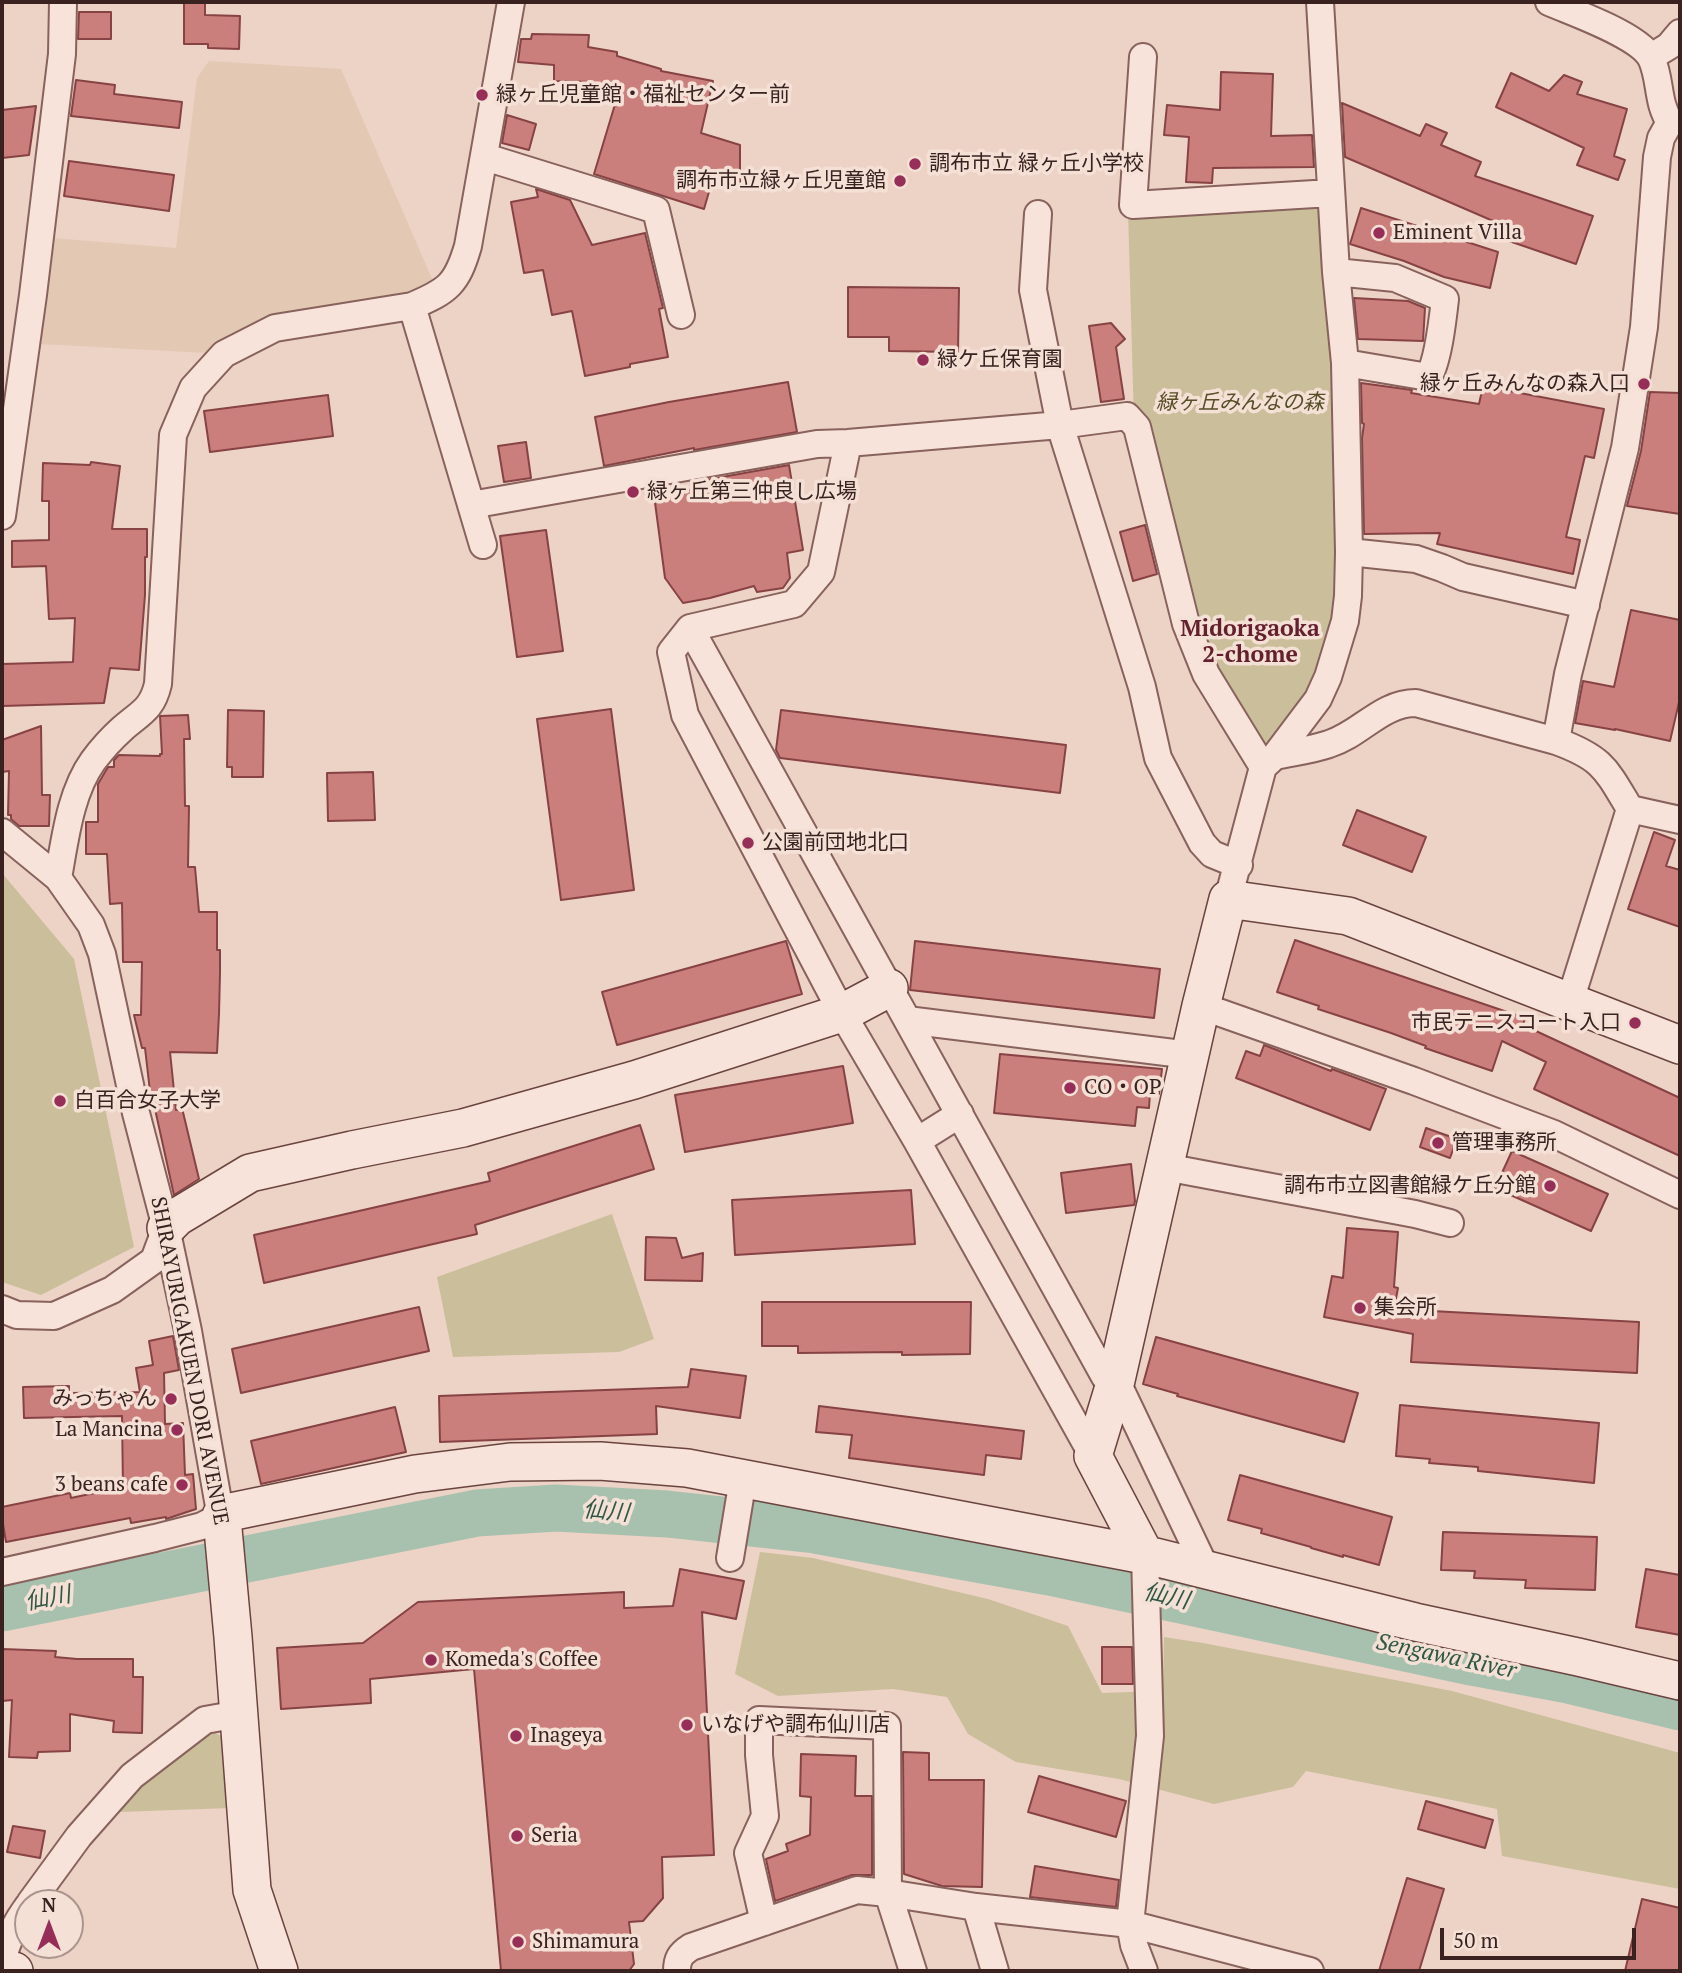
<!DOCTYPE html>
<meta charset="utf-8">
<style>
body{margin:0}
#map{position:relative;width:1682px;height:1973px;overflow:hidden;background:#edd2c6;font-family:"PT Serif",serif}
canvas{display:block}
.frame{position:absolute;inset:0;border:4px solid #392220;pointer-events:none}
.north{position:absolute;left:14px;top:1889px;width:70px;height:70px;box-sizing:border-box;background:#f5e0d6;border:2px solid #aa948d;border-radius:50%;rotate:0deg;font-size:19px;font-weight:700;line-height:28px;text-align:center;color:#392220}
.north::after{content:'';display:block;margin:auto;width:24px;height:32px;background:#962e58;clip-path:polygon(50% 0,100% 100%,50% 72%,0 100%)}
.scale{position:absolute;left:1440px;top:1928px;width:196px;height:32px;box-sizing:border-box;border:4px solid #392220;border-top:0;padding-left:9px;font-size:21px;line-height:24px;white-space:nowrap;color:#392220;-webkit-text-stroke:5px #f5e0d6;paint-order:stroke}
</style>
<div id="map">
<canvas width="1682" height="1973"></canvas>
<div class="frame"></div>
<div class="north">N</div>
<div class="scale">50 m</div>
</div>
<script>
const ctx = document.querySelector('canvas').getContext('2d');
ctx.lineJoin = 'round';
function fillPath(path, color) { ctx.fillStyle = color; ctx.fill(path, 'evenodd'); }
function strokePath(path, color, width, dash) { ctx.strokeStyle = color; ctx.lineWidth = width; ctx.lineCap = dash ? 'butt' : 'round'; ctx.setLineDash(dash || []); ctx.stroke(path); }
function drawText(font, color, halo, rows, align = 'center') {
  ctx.font = font + ' "PT Serif","Noto Sans JP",serif'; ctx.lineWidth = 7; ctx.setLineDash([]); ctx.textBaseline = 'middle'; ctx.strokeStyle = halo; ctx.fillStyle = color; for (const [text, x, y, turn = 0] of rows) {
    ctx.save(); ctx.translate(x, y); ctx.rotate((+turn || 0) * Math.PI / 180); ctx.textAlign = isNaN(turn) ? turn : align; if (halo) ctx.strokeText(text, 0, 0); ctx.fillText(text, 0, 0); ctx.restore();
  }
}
const farmland = new Path2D(`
 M209 61 341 69 433 281 417 291 392 299 249 325 219 341 207 353 40 344 52 238 176 248 197 78Z`);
const green = new Path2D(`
 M1331 193 1336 272 1337 649 1263 767 1206 674 1134 423 1128 210Z
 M2 873 74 959 134 1247 41 1295 2 1282Z
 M612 1214 654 1339 619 1352 453 1357 437 1277Z
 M760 1552 813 1558 988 1599 1068 1626 1102 1693 1163 1691 1164 1637 1203 1643 1452 1691 1680 1753V1889L1502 1856 1497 1809 1306 1771 1293 1787 1214 1804 1119 1779 1016 1762 968 1734 947 1697 893 1689 778 1696 735 1674Z
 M211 1731 227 1739 230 1808 119 1812 153 1774Z`);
const river = new Path2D(`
 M2 1608 477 1513 556 1508 667 1514 815 1530 1050 1572 1471 1662 1568 1680 1680 1707`);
const building = new Path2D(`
 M184 3H205V15L240 16 239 49 208 48V44H184Z
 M79 12H111V39H78Z
 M532 34 589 35 588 47 617 52V56L661 69V71L713 81 701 133 740 145V186L711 185 704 209 594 174 619 91 592 87 593 82 554 81V65L518 62 521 39H531Z
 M1221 72 1273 74 1271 136 1312 135 1314 167 1213 168 1212 183 1186 182 1189 137 1164 135 1167 105 1220 110Z
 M1511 73 1549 91 1564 75 1582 82 1577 94 1627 109 1614 156 1625 160 1618 180 1577 165 1584 148 1496 107Z
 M76 80 115 85 114 94 182 102 179 128 71 116Z
 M1342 103 1420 136 1426 124 1447 133 1441 145 1481 162 1475 176 1593 216 1576 264 1509 241 1514 230 1345 157Z
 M36 106 29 155 2 158V110Z
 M507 115 536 124 529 150 502 143Z
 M69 161 174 175 169 211 64 196Z
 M536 189 570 200 592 245 645 233 663 308 659 309 668 357 630 364V367L585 376 572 311 552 315 543 270 524 273 511 202 538 197Z
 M1361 208 1498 252 1490 288 1444 277 1404 261 1350 244Z
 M848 287 959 288 958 352 889 351V337H848Z
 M1354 298 1408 301 1425 308 1423 341 1358 339Z
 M1111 323 1125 339 1116 347 1124 399 1101 402 1089 326Z
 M788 382 797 432 694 450V448L604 466 595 417 669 402Z
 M1361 383 1412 390 1411 393 1479 404 1483 386 1604 409 1594 458 1585 456 1566 537 1580 540 1573 574 1437 544 1440 533 1364 534 1362 438 1364 424 1362 423Z
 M1650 392 1680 393V514L1627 506 1641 451Z
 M328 395 333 436 210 452 204 411Z
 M526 442 531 478 504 482 498 446Z
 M91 462 120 466 112 529H147V557H145V595L139 670 110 668 104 703 2 706V664L73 662 75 618 49 619 46 566 12 567V541L49 540V501H42L43 463 90 465Z
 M789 465 803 550 787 553 790 578 783 588 757 592 754 586 710 598 683 603 665 578 654 495 701 488 700 481Z
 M1145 525 1157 574 1133 581 1120 532Z
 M546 530 563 651 517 657 500 536Z
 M1631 610 1680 620V698L1670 741 1615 729V730L1575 723 1583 681 1614 687Z
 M611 709 634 890 561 900 537 719Z
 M228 710 264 711 263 777H232V767H227Z
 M781 710 1066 745 1060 793 780 758 776 750Z
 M188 715 190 739H184L185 806H189L188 867H195L199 912H217V950H220V973L219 1014 217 1053 170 1052 176 1110 182 1108 199 1179 174 1195 153 1100H151L145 1048H142L134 1015H141L142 962H123L122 903 110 904 107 854H86V822H98V784L108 767H114V760L119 755 160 756V754H162L160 716Z
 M41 726 42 795H50L49 826H19L11 819V815H8L9 771 2 772V740Z
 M373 772 375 820 328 821 327 773Z
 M1357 810 1426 837 1412 872 1343 845Z
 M1654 832 1675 840 1666 866 1680 870V927L1628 909Z
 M1295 940 1525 1018 1523 1025 1680 1098V1156L1534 1089 1546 1062 1502 1041 1492 1071 1425 1048 1426 1046 1391 1033 1318 1009 1319 1006 1277 992Z
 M786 941 802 994 617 1045 602 992Z
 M915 941 1160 969 1154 1018 910 990Z
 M1264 1045 1331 1071 1332 1069 1386 1089 1370 1130 1236 1078 1246 1051 1260 1056Z
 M1000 1054 1162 1069 1159 1094 1150 1093 1149 1108 1137 1107 1135 1126 994 1113Z
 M843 1066 853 1123 685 1152 675 1095Z
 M640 1125 654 1169 475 1225 477 1234 264 1283 254 1235 490 1181 488 1173Z
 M1426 1128 1457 1139 1450 1158 1420 1147Z
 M1512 1151 1608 1194 1591 1231 1495 1188Z
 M1131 1164 1135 1201 1134 1205 1066 1213 1061 1173Z
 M911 1190 915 1244 735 1255 732 1200Z
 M1347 1228 1398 1232 1394 1287 1398 1288 1394 1309 1639 1322 1637 1373 1411 1362 1413 1334 1324 1317 1332 1276 1343 1278Z
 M646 1237 676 1238 682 1258 703 1253 702 1281 645 1280Z
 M762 1302H971L970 1354 902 1355V1352L798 1353V1346H762Z
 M419 1307 429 1351 241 1393 232 1349Z
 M173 1336 179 1370 164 1373 165 1424 183 1423 185 1475 193 1474 196 1509 166 1519V1517L131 1523 130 1518 6 1542 2 1518V1507L70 1493 71 1498 123 1487 122 1416 24 1418 23 1387 69 1386V1393L140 1392 136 1368 153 1365 149 1341Z
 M1156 1337 1358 1393 1344 1442 1177 1396 1178 1394 1143 1384Z
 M691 1369 746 1376 740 1418 656 1406 657 1434 440 1442 439 1396 688 1387Z
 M1400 1405 1599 1423 1594 1483 1478 1471V1467L1429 1463 1430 1459 1396 1456Z
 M819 1406 1024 1431 1021 1459 986 1455 984 1475 849 1458 852 1435 816 1432Z
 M395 1407 406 1452 261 1484 251 1441Z
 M1240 1475 1392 1517 1379 1565 1343 1555V1557L1311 1548V1547L1261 1533 1262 1529 1228 1520Z
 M1443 1532 1597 1537 1595 1590 1525 1588 1526 1580 1474 1578 1475 1571 1441 1570Z
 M680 1569 744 1581 736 1619 702 1612 714 1855 662 1857 663 1898 643 1921 629 1922 634 1964 629 1971H501L474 1669 370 1679 371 1703 281 1709 277 1648 363 1643 418 1602 624 1592V1608L673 1606Z
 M1646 1569 1680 1575V1635L1636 1627Z
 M1102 1647H1132L1133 1684H1102Z
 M2 1649 56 1651 55 1657 77 1659H133V1677H143L142 1733 113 1732 114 1721 70 1714V1751L38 1752 37 1758 9 1757 12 1700 2 1701Z
 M903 1752 929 1753V1780H984L982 1887 942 1886 904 1874Z
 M801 1754 856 1756 855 1796H872V1875H852L775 1901 766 1859 788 1851 786 1844 810 1835 811 1797 800 1796Z
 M1039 1776 1126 1801 1116 1837 1028 1812Z
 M1426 1801 1493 1820 1485 1848 1418 1829Z
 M13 1826 45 1831 40 1858 7 1852Z
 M1035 1866 1119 1880 1116 1907 1030 1897Z
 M1407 1878 1444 1889 1419 1971H1379Z
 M1642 1899 1680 1908V1971H1625Z`);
const street = new Path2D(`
 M1549 2C1574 13 1642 36 1652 60 1661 81 1657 103 1670 122L1661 138 1657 157 1644 327 1625 448 1568 674 1556 741
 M1143 57 1133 205 1331 193
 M1651 57 1669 46 1680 33
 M485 157 656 210 681 315
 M1038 214 1033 290 1060 425 1142 687 1158 758 1202 843 1212 854 1239 865
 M1336 272 1395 278 1445 299C1443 317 1438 363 1428 377L1345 363
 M412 306 483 545
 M848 443 821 572 794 604 690 628 671 652 685 715 842 1013 917 1141 1093 1456
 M471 505 817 444 848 443 1060 425 1127 416 1137 427 1186 624 1206 674 1263 767
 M2 516 33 295 62 54 63 2
 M1349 552 1416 559 1442 568 1463 577 1586 605
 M690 628 1105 1377 1116 1380 1206 1569
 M1275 756C1293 752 1312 750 1329 744 1361 734 1381 703 1416 703L1556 741C1603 758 1606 769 1630 809L1680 820
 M2 832 58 878 91 925 102 954 136 1113 166 1228 188 1331 223 1529
 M58 878C65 840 70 793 93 761 102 749 112 738 122 729 140 713 152 710 158 684L173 435 193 388 224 354 275 328 412 306C448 291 457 284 468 246L511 2
 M1228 899 1263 767 1275 756 1318 699 1328 677 1345 621 1348 596 1349 552 1345 363 1336 272 1320 2
 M1570 1001 1630 809
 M1201 1006 1414 1081 1554 1134 1680 1195
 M907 1020 1190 1055
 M917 1141 960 1114
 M1165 1167 1415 1214 1450 1223
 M2 1309 17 1315 54 1316 112 1290 154 1260 166 1228
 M730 1558 743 1479
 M2 1572 155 1538 202 1526 221 1516
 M30 1903 79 1836 132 1776 205 1720 239 1714
 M976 1907 995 1971
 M764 1922 748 1853 765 1816 759 1755V1720L887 1726 888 1893 913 1971
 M2 1961C7 1941 16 1922 28 1906
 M677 1971C677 1959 680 1954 691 1947L857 1890 888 1893 976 1907 1130 1924 1310 1971
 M1144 1971 1134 1945 1130 1924 1150 1736 1145 1555`);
const secondary = new Path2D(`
 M166 1228 177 1217 250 1173 352 1150 463 1128 634 1080 842 1013 889 988
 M221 1516 235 1511 415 1474 510 1462 600 1461 687 1468 1155 1557 1415 1622 1578 1657 1680 1681
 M223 1529 233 1637 252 1890 279 1971
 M1145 1555 1093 1456 1116 1380 1201 1006 1228 899 1348 916 1680 1045
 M2 1970 14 1971`);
const markers = [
 [482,95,7,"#962e58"],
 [915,164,7,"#962e58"],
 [900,181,7,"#962e58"],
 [1379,233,7,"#962e58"],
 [923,360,7,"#962e58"],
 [1644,384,7,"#962e58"],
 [633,492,7,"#962e58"],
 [748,843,7,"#962e58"],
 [1635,1023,7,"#962e58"],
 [1070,1088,7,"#962e58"],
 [60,1101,7,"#962e58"],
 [1438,1143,7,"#962e58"],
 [1550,1186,7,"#962e58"],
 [1360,1308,7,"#962e58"],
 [171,1399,7,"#962e58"],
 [177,1430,7,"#962e58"],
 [182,1485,7,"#962e58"],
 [431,1660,7,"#962e58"],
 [687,1725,7,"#962e58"],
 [516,1736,7,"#962e58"],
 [517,1836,7,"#962e58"],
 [518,1942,7,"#962e58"]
];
const poiNames = [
 ["緑ヶ丘児童館・福祉センター前",496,95],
 ["調布市立 緑ヶ丘小学校",929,164],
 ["調布市立緑ヶ丘児童館",886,181,"right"],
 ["Eminent Villa",1393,233],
 ["緑ケ丘保育園",937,360],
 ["緑ヶ丘みんなの森入口",1630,384,"right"],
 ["緑ヶ丘第三仲良し広場",647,492],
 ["公園前団地北口",762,843],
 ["市民テニスコート入口",1621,1023,"right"],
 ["CO・OP",1084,1088],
 ["白百合女子大学",74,1101],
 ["管理事務所",1452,1143],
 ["調布市立図書館緑ケ丘分館",1536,1186,"right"],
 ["集会所",1374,1308],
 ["みっちゃん",157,1399,"right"],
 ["La Mancina",163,1430,"right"],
 ["3 beans cafe",168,1485,"right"],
 ["Komeda's Coffee",445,1660],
 ["いなげや調布仙川店",701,1725],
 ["Inageya",530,1736],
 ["Seria",531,1836],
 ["Shimamura",532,1942]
];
const parkNames = [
 ["緑ヶ丘みんなの森",1240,403]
];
const streetNames = [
 ["SHIRAYURIGAKUEN DORI AVENUE",189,1361,79]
];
const neighbourhoodNames = [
 ["Midorigaoka",1250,629],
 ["2-chome",1250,655]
];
const waterNames = [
 ["仙川",606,1512,5],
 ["仙川",1166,1597,12],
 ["仙川",48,1599,-11],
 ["Sengawa River",1446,1657,12]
];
fillPath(farmland, '#e3c9b4');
fillPath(green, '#cbbe9a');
strokePath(river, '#a8c1af', 47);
fillPath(building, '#ca7f7d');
strokePath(building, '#874343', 2);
strokePath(street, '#88625c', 30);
strokePath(secondary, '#6a443f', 40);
strokePath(street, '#f8e3da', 26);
strokePath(secondary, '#f8e3da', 37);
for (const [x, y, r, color] of markers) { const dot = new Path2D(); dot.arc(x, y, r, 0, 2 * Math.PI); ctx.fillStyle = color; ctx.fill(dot); strokePath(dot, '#f5e0d6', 2.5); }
drawText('21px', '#392220', '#f5e0d6', poiNames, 'left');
drawText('italic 21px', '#554e27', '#f5e0d6', parkNames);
drawText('21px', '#392220', '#f5e0d6', streetNames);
drawText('bold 23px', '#64202d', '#f5e0d6', neighbourhoodNames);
drawText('italic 23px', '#2f5845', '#f5e0d6', waterNames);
</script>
